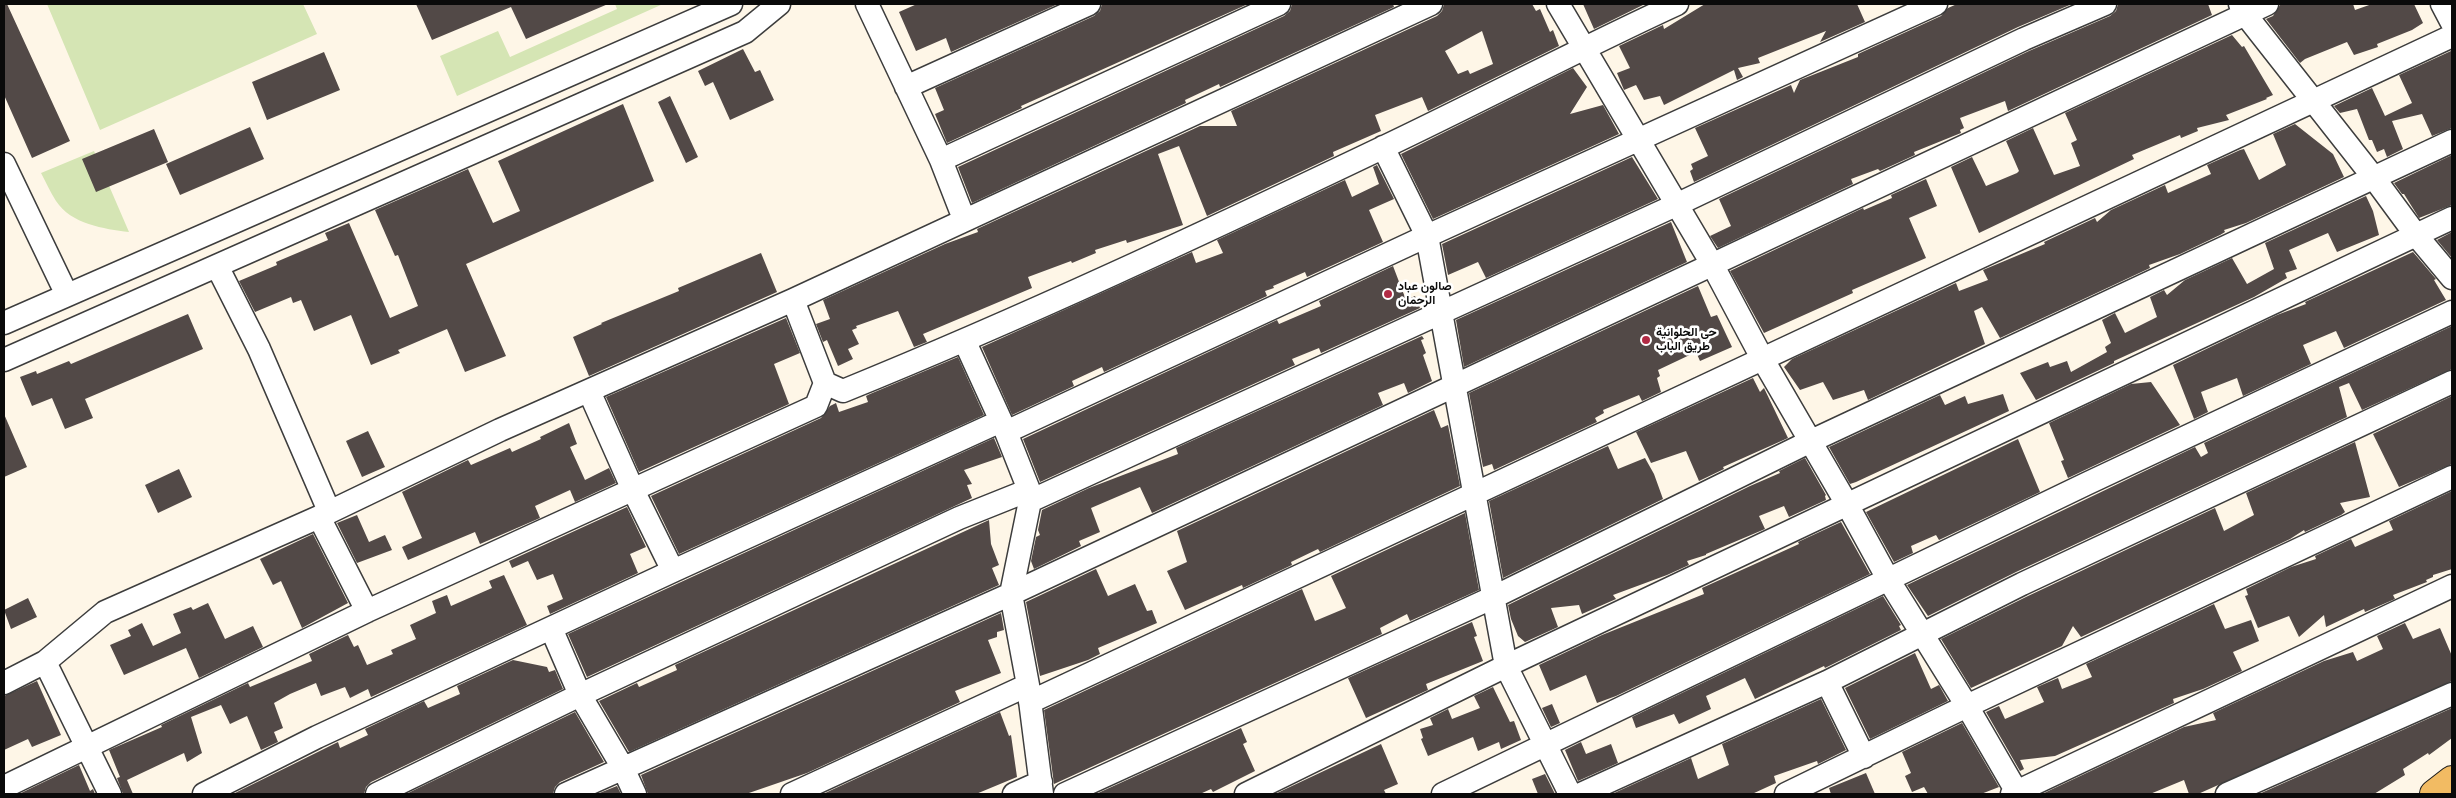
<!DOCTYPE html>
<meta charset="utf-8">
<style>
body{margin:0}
#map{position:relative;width:2456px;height:798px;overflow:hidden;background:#fef6e7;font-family:"Times New Roman",serif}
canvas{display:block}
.frame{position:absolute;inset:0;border:5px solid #0a0a0a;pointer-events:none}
</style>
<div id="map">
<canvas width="2456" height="798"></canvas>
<div class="frame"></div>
</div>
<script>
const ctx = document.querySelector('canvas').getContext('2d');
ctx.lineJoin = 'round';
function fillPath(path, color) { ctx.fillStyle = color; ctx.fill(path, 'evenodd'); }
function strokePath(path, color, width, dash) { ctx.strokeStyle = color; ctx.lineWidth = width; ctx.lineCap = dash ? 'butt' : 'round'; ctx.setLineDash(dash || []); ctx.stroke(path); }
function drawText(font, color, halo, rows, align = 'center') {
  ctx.font = font + ' "Times New Roman",Vazirmatn,serif'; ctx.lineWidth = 5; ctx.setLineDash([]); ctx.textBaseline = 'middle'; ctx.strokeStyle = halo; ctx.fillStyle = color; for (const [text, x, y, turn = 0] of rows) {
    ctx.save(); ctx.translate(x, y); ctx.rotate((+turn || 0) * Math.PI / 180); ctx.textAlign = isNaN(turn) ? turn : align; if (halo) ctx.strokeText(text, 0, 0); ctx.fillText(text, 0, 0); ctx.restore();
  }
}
const green = new Path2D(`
 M47 4H303L317 34 100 130Z
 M615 4H663L457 96 440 56 498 31 510 57 617 9Z
 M94 151 129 232C104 229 71 224 56 201 50 192 46 182 41 173Z`);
const building = new Path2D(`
 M4 4H7L70 141 32 158 4 95Z
 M416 4H608L526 39 511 7 432 40Z
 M917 4H1058L951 52 946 38 916 51 899 12Z
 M1102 4H1248L1021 106 1022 108 947 143 935 114 944 110 935 88 1094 16 1100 11Z
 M1292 4H1393L1394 7 1220 87 1219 84 1185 100 1186 103 972 203 958 167 1284 16 1290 11Z
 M1444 4H1532L1536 11 1540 9 1550 32 1553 30 1559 46 1428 111 1422 97 1375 115 1381 131 1333 152 1334 156 1207 216 1179 146 1158 154 1183 225 1127 243 1126 240 1095 250 1096 253 1072 263 1071 261 1028 277 1032 288 923 334 927 342 914 347 898 311 856 326 857 328 852 330 859 344 848 349 853 359 838 366 827 340 823 342 816 324 830 319 823 300 945 244 978 232 977 229 1200 126H1237L1231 111 1437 16 1442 11ZM1482 31 1493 64 1470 74 1468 70 1458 74 1445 51Z
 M1583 4H1645L1594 29Z
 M1705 4H1857L1865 22 1820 42 1826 31 1758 58 1760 63 1738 68 1743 77 1737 80 1734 70 1664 105 1660 96 1644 100 1636 85 1624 90 1617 73 1630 68 1619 46 1663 25 1664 29Z
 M1957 4H2072L2018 27 1694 182 1690 171 1693 169 1691 164 1708 156 1695 128 1791 85 1794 93 1800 80 1858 57V54L1941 16 1948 8Z
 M2118 4H2208L2212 15 2008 111 2005 101 1960 118 1964 128 1960 130 1961 133 1914 152 1915 155 1880 171 1878 169 1851 179 1853 184 1718 248 1710 236 1731 226 1719 199 2029 51 2110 16 2116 11Z
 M2284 4H2353L2355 10 2372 4H2414L2423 23 2412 30 2377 44 2378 47 2354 55 2347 42 2305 59 2300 63 2266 19 2273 16 2280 5Z
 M2232 35 2242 47 2244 46 2273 95 2266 98 2267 99 2226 115 2229 120 2197 128 2198 131 2181 138 2180 135 2132 155 2134 159 1979 233 1951 167 1972 157 1986 186 2017 173 2019 171 2006 141 2033 128 2054 175 2080 166 2071 143 2077 140 2065 113Z
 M743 49 755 72 760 70 774 100 730 120 713 82 705 86 698 71Z
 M2451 51 2452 128 2432 136 2422 114 2392 121 2403 149 2387 157 2384 149 2377 152 2372 140H2369L2357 109 2340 113 2334 106 2372 88 2385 116 2389 114 2412 103 2399 75Z
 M324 52 340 90 267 120 252 82Z
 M1573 68 1587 87 1570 114 1603 105 1619 134 1433 219 1401 154Z
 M670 96 698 157 686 163 658 102Z
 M623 104 654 181 466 264 506 356 465 372 447 329 398 350 400 353 371 365 351 315 314 331 301 300 293 303 291 297 255 312 239 281 277 265 276 262 328 240 325 233 349 223 390 318 418 306 398 255 395 256 375 210 468 169 493 223 520 211 498 161Z
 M2295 124 2333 154 2344 177 2246 223 2224 230 2225 232 2220 235 2180 254 2149 265 2150 268 2000 338 1982 307 1974 311 1985 344 1868 400 1864 390 1833 400 1823 382 1800 390 1784 367 1792 359 1956 283 1959 291 1988 280 1983 270 2045 244 2044 242 2095 218 2097 222 2111 210 2165 185 2168 193 2211 174 2207 165 2240 150 2244 149 2259 180 2286 165 2273 134Z
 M250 127 264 159 180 195 166 164Z
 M154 129 168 162 96 192 82 159Z
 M2452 155V205L2419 218 2404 194H2402L2394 183Z
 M1632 157 1658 199 1486 278 1478 262 1448 275 1442 244Z
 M1377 165 1394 199 1369 210 1383 242 1307 277 1305 272 1273 286 1274 288 1265 291 1267 296 1104 372 1102 367 1072 381 1074 386 1012 415 982 347 1192 252 1196 263 1223 253 1217 240 1345 180 1352 197 1379 184 1373 167Z
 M1926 179 1937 206 1909 218 1926 258 1852 290 1853 293 1764 333 1730 271 1863 208 1864 210 1892 198 1891 195Z
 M2366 196 2373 211 2379 235 2337 252 2328 233 2289 250 2297 269 2285 273 2287 278 2254 297 2114 361V363L2036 400 2020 373 2048 362 2050 367 2067 361 2071 372 2107 352 2105 347 2111 343 2102 320 2115 313 2125 333 2157 317 2150 297 2164 290 2167 295 2185 280 2232 258 2247 284 2274 269 2265 243Z
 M1671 222 1687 262 1464 367 1456 320Z
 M2452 232V258L2437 240Z
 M2413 252 2436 279 2434 280 2446 300 2344 348 2336 331 2303 345 2311 364 2243 396 2237 378 2201 392 2208 412 2194 419 2173 365 2277 315 2306 304 2305 302Z
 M761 253 777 292 589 376 573 337 602 324 601 323 679 291 678 288Z
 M1393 266 1406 300 1415 296 1420 308 1321 353 1319 348 1292 359 1295 365 1040 482 1023 439 1277 320 1279 324 1321 306 1319 301Z
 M1698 286 1711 317 1717 315 1732 347 1700 361 1696 352 1658 370 1660 376 1657 378 1661 392 1642 401 1639 395 1603 410 1604 413 1595 418 1597 422 1494 470 1492 464 1483 467 1469 393Z
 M188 314 203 349 85 399 93 418 65 429 52 398 32 406 20 377 36 371 37 374 69 361 71 364Z
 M786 318 800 353 774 364 789 404 639 472 606 397Z
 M2452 326V369L2362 410 2349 383 2339 387 2347 417 2016 572 1928 616 1907 585 2195 447 2201 457 2208 453 2204 443Z
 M1422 336 1424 339 1421 340 1426 353 1423 355 1432 381 1408 393 1404 383 1378 393 1383 405 1152 513 1140 487 1091 508 1100 532 1079 541 1081 546 1034 569 1031 561 1036 537 1040 535 1038 530 1042 510 1089 488 1178 454 1176 448Z
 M958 357 984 415 679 554 651 496 821 418 830 406 836 403 839 412 868 402 866 396 870 394Z
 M1753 378 1760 392 1764 388 1788 438 1723 467 1724 469 1699 481 1686 451 1651 463 1636 432Z
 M2151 382 2180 425 2068 478 2061 461 2064 460 2049 423 2131 384Z
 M2003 394 2009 411 1856 482 1850 484 1829 447 1940 395 1945 405 1965 396 1968 404Z
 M2452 396V464L2399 487 2373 434Z
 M1434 410 1441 428 1448 425 1460 486 1320 552 1318 549 1291 562 1292 565 1243 588 1242 585 1185 610 1167 571 1187 562 1177 531Z
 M4 414 27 467 4 477Z
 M569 423 577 444 570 447 585 480 609 468 616 483 575 502 570 490 535 506 540 518 480 544 475 532 408 560 402 547 422 538 402 492 468 460 471 465 510 448 512 452 541 439 540 437Z
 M368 431 385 467 362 477 346 441Z
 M994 438 1002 457 964 470 972 484 967 485 972 498 587 677 568 634Z
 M2018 439 2040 492 1939 540 1936 535 1911 546 1913 553 1894 562 1866 512Z
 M2355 442 2370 497 2340 503 2345 512 2341 515 2305 532 2304 530 2290 539 2081 637 2073 626 2062 646 1971 688 1941 639 2028 596 2215 508 2224 531 2254 515 2246 493Z
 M1608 446 1618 469 1645 458 1654 474 1663 499 1503 578 1489 501Z
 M1805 458 1826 495 1825 496 1826 500 1789 517 1784 506 1759 516 1765 529 1706 554V555L1687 561 1689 565 1667 575 1613 595 1616 599 1582 614 1579 605 1551 608 1558 627 1525 642 1518 636 1511 619 1508 605 1750 486 1780 473 1779 471Z
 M179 469 192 497 158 513 145 485Z
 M2452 491V569L2433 575V577L2426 580 2427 582 2393 595 2395 599 2365 612 2364 609 2326 627 2324 615 2299 637 2289 616 2258 628 2245 596 2248 595 2246 589 2291 567 2316 559 2315 556 2351 539 2355 547 2393 530 2389 521Z
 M627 507 646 547 630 554 638 573 550 614 547 606 563 599 553 574 537 580 528 561 512 568 509 561Z
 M1465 513 1479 590 1410 621 1407 614 1380 628 1382 634 1054 784 1044 710 1302 589 1315 621 1346 608 1331 576Z
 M357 515 369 542 385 535 392 550 357 563 337 523Z
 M989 520 991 544 999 565 992 568 999 585 629 752 599 701 637 683 639 687 677 670 675 665Z
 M1841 522 1870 574 1616 696 1597 703 1586 675 1550 691 1539 665 1602 635 1704 594 1702 588 1799 544 1798 542Z
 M313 534 348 603 302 628 281 581 273 585 260 559Z
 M1096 569 1108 596 1135 584 1147 611 1152 610 1157 623 1098 648 1100 654 1088 660 1040 676 1026 602Z
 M504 575 527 625 371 697 368 689 350 698 345 687 321 696 316 683 290 694 274 703 283 728 274 732 278 742 261 750 247 716 230 724 221 705 191 717 202 753 187 762 184 753 127 780 133 794H123L117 778 120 777 109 750 162 727 161 725 248 683 250 687 312 661 309 654 348 635 354 647 358 645 367 665 393 654 391 650 416 639 410 625 436 613 432 601 447 595 451 606 492 588 489 581Z
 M1883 596 1901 625 1899 626 1901 630 1825 668 1824 666 1755 699 1745 678 1706 696 1711 709 1679 724 1674 714 1636 728 1632 717Z
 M28 598 37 617 11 629 4 610Z
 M208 603 225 639 253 626 263 647 199 678 186 648 124 675 110 645 131 636 128 630 142 623 153 646 181 633 173 614 191 607 193 610Z
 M2214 604 2225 629 2251 620 2259 641 2233 652 2242 671 2203 689 2173 699 2174 703 2055 756 2020 760 2024 769 2020 771 1986 712 1999 706 2005 719 2044 702 2037 687 2058 678 2062 689 2092 677 2086 664Z
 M1001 613 1004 630 997 632V637L988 640 1001 673 955 691 960 702 807 773 746 794H648L641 775Z
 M1472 622 1477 636 1474 637 1483 661 1426 684 1428 690 1366 718 1348 678Z
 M2405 623 2413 639 2440 628 2452 656V681L2198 794H2189L2184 780 2150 794H2042L2184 727 2216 720 2213 713 2324 661 2353 652 2357 661 2383 649 2377 636Z
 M1915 653 1931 689 1939 685 1948 701 1870 739 1845 688Z
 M513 660 547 667 549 672 555 670 563 689 371 782 366 787 364 794H233L338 742 340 748 368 735 365 729 424 701 428 708 460 694 457 686Z
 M37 681 61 735 32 747 28 739 4 750V696Z
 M1493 687 1510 722 1514 721 1521 740 1501 749 1499 742 1478 751 1473 737 1428 756 1421 739 1423 738 1420 729 1433 725 1430 718 1448 709 1452 719 1480 708 1474 696Z
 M1821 699 1846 750 1818 764 1817 761 1774 776 1776 783 1752 794H1612L1691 758 1698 779 1729 765 1722 744Z
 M1552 704 1560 723 1551 727 1542 708Z
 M2452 708V738L2429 755 2428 753 2403 769 2405 775 2374 794H2259Z
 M575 712 604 762 560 782 555 787 553 794H406Z
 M1000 712 1009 736 1011 735 1017 777 976 794H823Z
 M1962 723 1999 787 1981 794H1928L1924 787 1912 792 1905 776 1911 773 1902 752Z
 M1241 728 1247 742 1243 744 1255 771 1213 792 1211 789 1200 794H1096Z
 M1581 742 1586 754 1611 744 1618 763 1578 781 1565 750Z
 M1381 744 1398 784 1384 790 1386 794H1275Z
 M79 765 90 791 93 789 95 794H19Z
 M1866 773 1875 794H1831L1829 788Z
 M1545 774 1555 794H1538L1532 779Z
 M617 786 621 794H597Z`);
const minor = new Path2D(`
 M867 4 941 160 964 219
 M1558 4 1712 264 1762 358 1848 506 1888 579 1967 706 2018 794
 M2240 4 2245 14 2374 178 2416 235 2452 278
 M2442 4 2452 23
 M906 87 1089 4
 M1383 147 1427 236 1506 666 1570 794
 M941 160 1279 4
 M4 164 67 295
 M217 266 259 349 329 511
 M793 300 825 383
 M4 323 731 4
 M965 342 1006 432 1029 490 1030 501 1011 594 1028 685 1042 794
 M4 360 745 32 779 4
 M589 391 633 490 673 571
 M1006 432 1427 236 1936 4
 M1030 501 1676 205 2024 39 2105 4
 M319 517 367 611
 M551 628 580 695 623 768 635 794
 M45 662 110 794
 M1827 682 1864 757
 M4 683 45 662 105 612 319 517 500 430 793 300 1431 4
 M1030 702 2452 36
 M4 787 367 611 816 406 825 383 843 391C1025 317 1204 233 1382 148 1481 101 1577 50 1677 4
 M204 794 317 737 673 571 1001 421
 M377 794 580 695 959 518 1029 490
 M566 794 1011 594 2267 4
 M792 794 1028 685
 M1014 794 1041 782
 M1065 794 1494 597 1809 442 2452 141
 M1246 794 1506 666 2452 218
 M1443 794 2086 484 2452 312
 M1581 794 1827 682 2022 584 2452 382
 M1786 794 1967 706 2452 477
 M2012 794 2452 586
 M2227 794 2452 694`);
const major = new Path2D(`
 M2434 794 2452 780`);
const markers = [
 [1388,294,5,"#b12a44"],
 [1646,340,5,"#b12a44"]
];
const poiNames = [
 ["صالون عباد",1398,287],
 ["الرحمان",1398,301],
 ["حي الحلوانية",1656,333],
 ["طريق الباب",1656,347]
];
fillPath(green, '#d5e5b4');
fillPath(building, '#524947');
strokePath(minor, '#3d3d3d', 25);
strokePath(major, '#1b1b1b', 30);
strokePath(minor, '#fff', 22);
strokePath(major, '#f2bb63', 28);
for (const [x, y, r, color] of markers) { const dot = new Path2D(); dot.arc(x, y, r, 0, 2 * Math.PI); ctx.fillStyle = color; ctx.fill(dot); strokePath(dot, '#fff', 2); }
drawText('bold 12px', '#0a0a0a', '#fff', poiNames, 'left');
</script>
